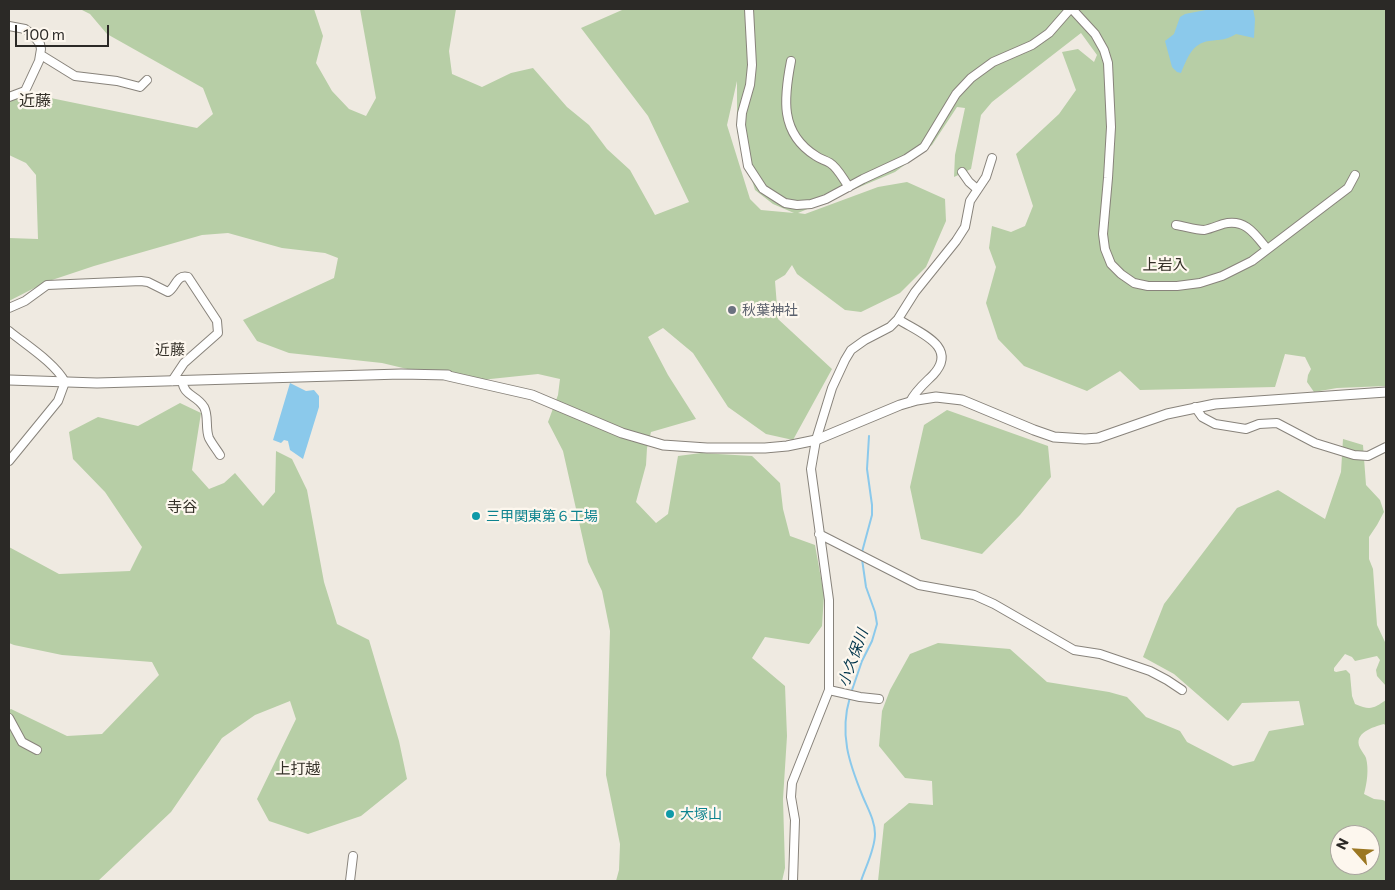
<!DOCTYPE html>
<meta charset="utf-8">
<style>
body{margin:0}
#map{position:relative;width:1395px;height:890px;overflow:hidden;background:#efeae1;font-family:Commissioner,sans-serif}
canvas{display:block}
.frame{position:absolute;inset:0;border:10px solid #2b2926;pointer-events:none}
.north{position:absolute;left:1330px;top:825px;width:50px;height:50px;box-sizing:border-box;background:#fdf7ee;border:1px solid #a9a59e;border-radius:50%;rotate:296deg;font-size:14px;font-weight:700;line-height:20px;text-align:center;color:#2b2926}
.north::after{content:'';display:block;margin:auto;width:18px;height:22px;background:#9b7722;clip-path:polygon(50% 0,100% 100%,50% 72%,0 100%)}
.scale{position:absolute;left:15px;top:25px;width:94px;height:22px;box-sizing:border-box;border:2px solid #2b2926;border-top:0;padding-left:6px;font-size:15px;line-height:18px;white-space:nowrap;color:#2b2926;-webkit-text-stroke:4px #fdf7ee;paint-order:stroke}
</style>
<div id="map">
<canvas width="1395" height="890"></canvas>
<div class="frame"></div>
<div class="north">N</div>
<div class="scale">100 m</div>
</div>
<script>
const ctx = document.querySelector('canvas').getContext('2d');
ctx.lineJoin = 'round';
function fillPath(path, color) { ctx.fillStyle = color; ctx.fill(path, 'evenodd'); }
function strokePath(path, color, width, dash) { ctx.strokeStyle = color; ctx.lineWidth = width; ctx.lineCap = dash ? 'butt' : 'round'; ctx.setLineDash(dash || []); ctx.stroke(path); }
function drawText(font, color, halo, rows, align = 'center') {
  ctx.font = font + ' Commissioner,"Noto Sans JP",sans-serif'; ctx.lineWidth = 4.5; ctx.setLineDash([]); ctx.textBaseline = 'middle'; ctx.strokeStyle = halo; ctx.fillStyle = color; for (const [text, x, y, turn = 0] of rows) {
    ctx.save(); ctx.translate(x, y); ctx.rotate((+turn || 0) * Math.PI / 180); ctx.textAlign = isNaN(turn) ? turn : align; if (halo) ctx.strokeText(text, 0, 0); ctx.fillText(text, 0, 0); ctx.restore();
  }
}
const green = new Path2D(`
 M80 9H314L323 36 316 63 332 91 349 109 366 116 376 98 360 9H456L449 51 452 74 482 87 511 73 533 68 567 107 589 125 607 149 630 170 655 215 689 202 648 116 581 28 622 10 682 9H1386V386L1337 388 1314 392 1307 382 1308 375 1311 369 1305 357 1285 354 1275 387 1140 390 1120 371 1087 391 1024 366 998 339 986 303 996 267 989 248 992 226 1011 232 1025 226 1033 206 1016 154 1059 114 1076 90 1062 52 1078 49 1094 62 1097 55 1081 33 992 102 981 115 971 169 954 177 955 155 965 108 957 107 932 145 895 172 798 213 805 214 878 187 907 182 945 199 946 221 926 267 900 293 861 312 845 310 797 274 792 265 785 275 775 281 778 319 832 369 793 440 766 434 728 407 693 353 663 328 648 337 668 375 696 419 651 432 647 448 646 465 636 502 656 523 668 514 678 456 701 453 752 456 780 483 783 509 790 536 815 545 824 595 822 626 809 644 765 637 752 658 785 686 787 736 783 799 785 868 782 881H616L619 870 620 844 606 775 610 631 602 591 588 562 563 451 548 422 558 395 560 379 538 374 462 382 382 363 289 353 257 341 243 320 334 278 338 258 325 253 282 248 228 233 202 235 94 266 46 282 9 301V238L38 239 36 175 26 163 9 155V94L36 95 197 128 213 114 203 88 107 34 90 14ZM737 81V131L755 190 773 204 794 213 761 210 750 199 727 125Z
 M180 403 201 413 192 470 209 489 224 483 235 473 263 506 275 492 276 451 292 459 307 490 324 582 337 624 369 640 399 741 407 779 361 816 308 834 269 821 257 799 296 719 290 701 255 715 222 738 171 812 98 881H9V710L11 709 67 736 102 734 159 675 152 662 62 655 14 645 9 643V547L59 574 130 571 142 547 105 492 73 459 69 432 98 417 138 426Z
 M947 410 1048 446 1051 477 1020 515 982 554 921 539 910 487 924 425Z
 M1343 439 1363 445 1366 485 1380 500 1384 512 1377 525 1369 537V559L1373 569 1377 625 1385 642 1386 686 1377 676 1376 670 1380 660 1377 656 1355 661 1352 657 1345 654 1334 668V671L1336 672 1346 670 1350 674 1352 696 1355 704C1371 711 1374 708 1386 700V726L1384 724C1373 727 1353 733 1360 748 1362 752 1365 755 1366 758 1369 769 1367 783 1364 794L1374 799 1383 800 1386 802V881H878L884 824 909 803 933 805 932 781 905 778 879 746 882 711 890 690 910 654 938 643 1010 649 1047 682 1109 692 1127 697 1146 717 1180 731 1187 742 1233 766 1254 761 1269 731 1304 725 1299 701 1242 703 1228 721 1174 674 1143 657 1164 604 1237 508 1278 490 1325 519 1341 472ZM1340 835H1370V865H1340Z`);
const water = new Path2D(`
 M1211 9H1253L1255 19 1254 38 1236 34C1224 41 1222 39 1209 41 1192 43 1187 59 1181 73L1177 72 1172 67 1165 41 1174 34 1180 17 1185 14Z
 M290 383 306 391 314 390 319 396V407L303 459 290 450 288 441 284 440 281 443 273 440Z`);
const stream = new Path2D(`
 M862 552 872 515V505L867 469 869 436
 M851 693 862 661 872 641 877 624 875 612 866 587 862 559
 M850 697C839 734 849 763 863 797 868 809 875 821 875 834 875 849 866 866 861 881`);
const minor = new Path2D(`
 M749 9 752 65 750 85 742 113 741 125 748 166 763 189 785 203 797 205 811 204 826 199 863 179 906 159 924 147 956 94 971 78 993 62 1032 45 1049 33 1070 9
 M1072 9 1095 34 1104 50 1108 63 1111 127 1108 178 1103 234 1105 249 1111 264 1121 274 1134 283 1148 286H1177L1200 283 1222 276 1252 261 1348 188 1355 175
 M9 26 25 29 33 35 40 44 41 49 39 61 25 91 9 97
 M41 55 75 76 117 81 140 87 147 80
 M791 61C784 97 779 133 816 156 820 159 825 160 830 163 838 168 843 179 849 187
 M962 172 969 182 977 189
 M1176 225C1184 226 1195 230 1204 230 1210 229 1217 226 1223 224 1245 218 1255 234 1267 249
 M9 308 25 301 47 285 141 281 148 282 168 292C176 288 176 274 188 277L217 321 218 333 184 363 172 381
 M898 319C917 332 960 346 933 375 925 383 915 391 910 402
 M9 331C26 345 55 363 65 382L58 401 9 461
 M182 380C184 397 196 394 204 407 209 416 205 428 209 438 212 444 217 450 220 455
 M1195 407 1202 417 1215 424 1246 429 1259 424 1277 423 1315 443 1354 455 1368 456 1386 447
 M819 534 919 585 974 595 994 604 1074 650 1100 654 1150 671 1167 680 1182 690
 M829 690 860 697 879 699
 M9 718 22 742 37 750
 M350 881 353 856
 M793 881 795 820 791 797 792 783 829 690V600L811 469 816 440 832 388 845 360 851 350 865 340 890 327 898 319 915 292 956 241 965 227 970 201 986 177 992 158`);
const tertiary = new Path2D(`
 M444 375 532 395 622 433 663 445 707 448H765L787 446 816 440 900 405 917 400 936 397 962 400 1034 430 1054 437 1085 439 1098 438 1167 414 1215 404 1386 392
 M9 380 97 383 401 374 448 375`);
const markers = [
 [732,310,5,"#6b7280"],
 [476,516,5,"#0f9aa8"],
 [670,814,5,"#0f9aa8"]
];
const worshipNames = [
 ["秋葉神社",742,310]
];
const cultureNames = [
 ["三甲関東第６工場",486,516],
 ["大塚山",680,814]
];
const neighbourhoodNames = [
 ["上岩入",1165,265],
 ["近藤",170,350],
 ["寺谷",182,507],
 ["上打越",298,769]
];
const waterNames = [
 ["小久保川",853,658,-70]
];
const quarterNames = [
 ["近藤",35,101]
];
fillPath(green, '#b7cea6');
fillPath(water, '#8bc9eb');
strokePath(stream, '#8bc9eb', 2);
strokePath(minor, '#88837b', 10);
strokePath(tertiary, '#88837b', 11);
strokePath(minor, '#fff', 8);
strokePath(tertiary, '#fff', 9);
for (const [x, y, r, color] of markers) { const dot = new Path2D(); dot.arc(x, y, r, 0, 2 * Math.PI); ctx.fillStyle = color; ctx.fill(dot); strokePath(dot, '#fdf7ee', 2); }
drawText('14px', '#5b616d', '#fdf7ee', worshipNames, 'left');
drawText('14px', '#0d838f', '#fdf7ee', cultureNames, 'left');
drawText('15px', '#343028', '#fdf7ee', neighbourhoodNames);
drawText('italic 15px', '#00354c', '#fdf7ee', waterNames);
drawText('16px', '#343028', '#fdf7ee', quarterNames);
</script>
